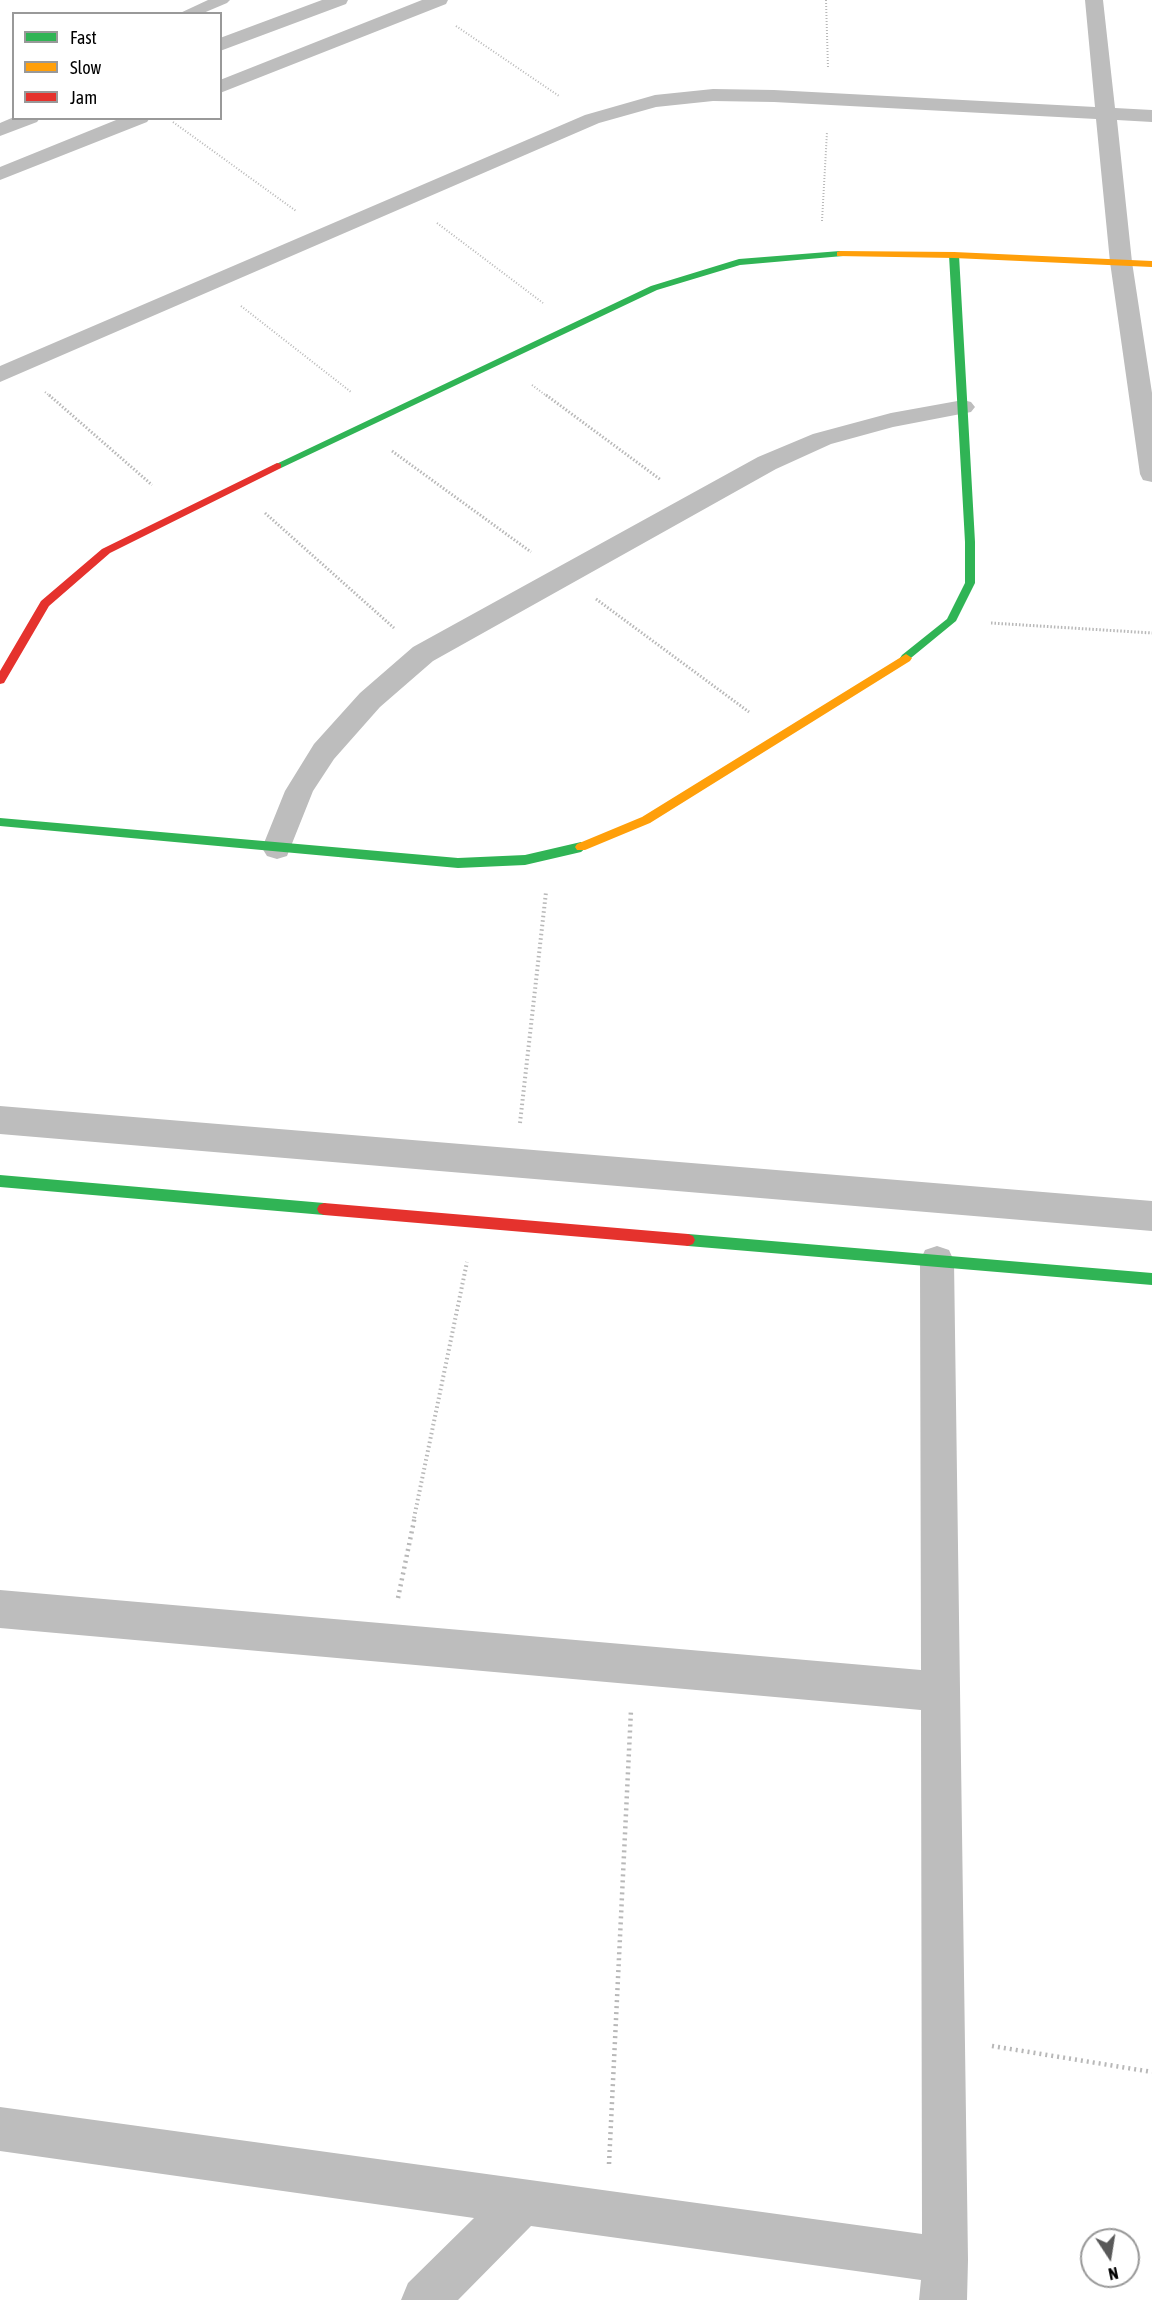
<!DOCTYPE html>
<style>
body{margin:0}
#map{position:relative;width:1152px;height:2300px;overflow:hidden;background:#fff;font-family:"Asap Condensed",sans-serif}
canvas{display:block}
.legend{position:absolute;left:12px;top:12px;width:210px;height:108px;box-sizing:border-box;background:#fff;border:2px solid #999;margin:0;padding:8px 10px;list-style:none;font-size:18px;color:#000}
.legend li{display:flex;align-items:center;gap:12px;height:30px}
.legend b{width:30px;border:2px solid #999}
.north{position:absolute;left:1080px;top:2228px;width:60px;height:60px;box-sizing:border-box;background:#fff;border:2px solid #999;border-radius:50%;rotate:168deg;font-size:16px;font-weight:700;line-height:24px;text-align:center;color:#000}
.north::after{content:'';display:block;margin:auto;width:21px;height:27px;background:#595959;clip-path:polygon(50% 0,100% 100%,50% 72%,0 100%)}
</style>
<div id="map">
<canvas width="1152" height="2300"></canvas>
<ul class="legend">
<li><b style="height:8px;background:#30b455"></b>Fast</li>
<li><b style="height:8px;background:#ff9f0a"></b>Slow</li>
<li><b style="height:8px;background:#e5322d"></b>Jam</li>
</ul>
<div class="north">N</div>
</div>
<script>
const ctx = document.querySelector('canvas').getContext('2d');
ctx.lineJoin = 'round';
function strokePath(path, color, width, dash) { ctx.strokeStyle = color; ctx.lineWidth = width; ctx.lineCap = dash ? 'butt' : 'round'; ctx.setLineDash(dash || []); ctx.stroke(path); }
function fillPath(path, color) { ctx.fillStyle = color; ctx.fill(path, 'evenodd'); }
const pathFar3 = new Path2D(`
 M826 0 828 68
 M456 26 559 96
 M173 122 296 211
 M822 221 827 132
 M437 223 543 303
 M241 306 351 392
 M532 385 548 397
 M45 392 51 397`);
const pathFar2 = new Path2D(`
 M49 395 152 485
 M546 395 661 480
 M392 451 531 552
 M265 513 394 628
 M596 599 749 712
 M991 623 1152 633`);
const pathFar1 = new Path2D(`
 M520 1123 546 892
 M414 1518 467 1262`);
const path = new Path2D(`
 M398 1598 415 1516
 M992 2046 1152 2072
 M609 2164 631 1710`);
const lane = new Path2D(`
 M208 0H230L227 3 201 14H178Z`);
const street = new Path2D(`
 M322 0H348L346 4 220 51V38Z
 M422 0H448L446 4 220 93V80Z
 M1085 0H1103L1115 108 1152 110V122L1117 120 1132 262 1152 393V482L1143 480 1140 474 1110 262 1096 119 774 102 713 101 656 107 599 123 0 382V366L585 115 655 95 713 89 774 90 1095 107Z
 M14 117V118H40L37 122 0 136V123Z
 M121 118H150L147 122 0 180V167Z
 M963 400 971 402 975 407 971 412 893 427 831 444 776 469 433 661 380 707 334 759 313 791 287 856 277 859 267 856 262 848 285 791 314 744 360 693 413 647 758 457 813 434 891 413Z
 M0 1106 1152 1201V1231L0 1134Z
 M937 1246 949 1250 954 1261 968 2260 967 2300H919L921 2280 531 2226 458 2300H401L408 2283 474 2218 0 2151V2107L922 2234 921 1710 0 1628V1590L921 1670 920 1261 925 1250Z`);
const fast = new Path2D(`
 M840 251 843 252V256L740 265 657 290 281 468H273L272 466 651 286 739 259Z
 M954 252 959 255 975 542V583L956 621 906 662 900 658 902 655 947 619 965 583V542L949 255Z
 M0 818 458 858 525 855 581 842 587 847 581 852 525 865 458 868 0 826Z
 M0 1175 324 1203 329 1205 331 1209 329 1213 324 1215 0 1187Z
 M688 1234 1152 1273V1285L688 1246 683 1244 681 1240 683 1236Z`);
const slow = new Path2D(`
 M840 251 954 252 1152 261V267L954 258 837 256V252Z
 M906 654 912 658 910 661 650 823 585 850H577L575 847 577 844 642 817Z`);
const jam = new Path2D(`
 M277 463 281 464V468L110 553 49 606 4 683 0 684V671L41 601 102 549Z
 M324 1203 688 1234 693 1236 695 1240 693 1244 688 1246 324 1215 319 1213 317 1209 319 1205Z`);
strokePath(pathFar3, '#b8b8b8', 2, [1, 2]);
strokePath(pathFar2, '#b8b8b8', 3, [1.5, 2]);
strokePath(pathFar1, '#b8b8b8', 4, [1.5, 3]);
strokePath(path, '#b8b8b8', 4.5, [2, 4]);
fillPath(lane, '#bdbdbd');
fillPath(street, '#bdbdbd');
fillPath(fast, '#30b455');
fillPath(slow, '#ff9f0a');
fillPath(jam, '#e5322d');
</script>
